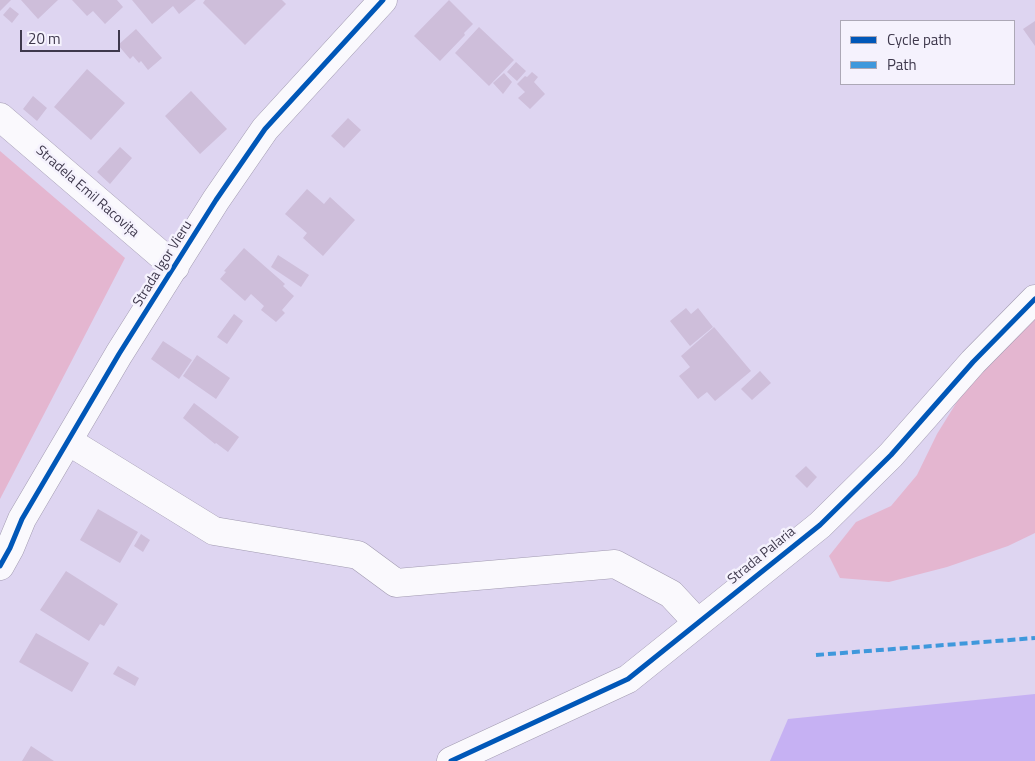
<!DOCTYPE html>
<meta charset="utf-8">
<style>
body{margin:0}
#map{position:relative;width:1035px;height:761px;overflow:hidden;background:#ded5f1;font-family:"Titillium Web",sans-serif}
canvas{display:block}
.legend{position:absolute;left:840px;top:20px;width:175px;height:65px;box-sizing:border-box;background:#f5f2fd;border:1px solid #aca8b6;margin:0;padding:6px 9px;list-style:none;font-size:15px;color:#3e384c}
.legend li{display:flex;align-items:center;gap:10px;height:25px}
.legend b{width:25px;border:1px solid #aca8b6}
.scale{position:absolute;left:20px;top:30px;width:100px;height:22px;box-sizing:border-box;border:2px solid #3e384c;border-top:0;padding-left:6px;font-size:15px;line-height:18px;white-space:nowrap;color:#3e384c;-webkit-text-stroke:4px #f5f2fd;paint-order:stroke}
</style>
<div id="map">
<canvas width="1035" height="761"></canvas>
<ul class="legend">
<li><b style="height:6px;background:#0057b8"></b>Cycle path</li>
<li><b style="height:6px;background:#3f98dc"></b>Path</li>
</ul>
<div class="scale">20 m</div>
</div>
<script>
const ctx = document.querySelector('canvas').getContext('2d');
ctx.lineJoin = 'round';
function fillPath(path, color) { ctx.fillStyle = color; ctx.fill(path, 'evenodd'); }
function strokePath(path, color, width, dash) { ctx.strokeStyle = color; ctx.lineWidth = width; ctx.lineCap = dash ? 'butt' : 'round'; ctx.setLineDash(dash || []); ctx.stroke(path); }
function drawText(font, color, halo, rows, align = 'center') {
  ctx.font = font + ' "Titillium Web",sans-serif'; ctx.lineWidth = 5; ctx.setLineDash([]); ctx.textBaseline = 'middle'; ctx.strokeStyle = halo; ctx.fillStyle = color; for (const [text, x, y, turn = 0] of rows) {
    ctx.save(); ctx.translate(x, y); ctx.rotate((+turn || 0) * Math.PI / 180); ctx.textAlign = isNaN(turn) ? turn : align; if (halo) ctx.strokeText(text, 0, 0); ctx.fillText(text, 0, 0); ctx.restore();
  }
}
const green = new Path2D(`
 M0 151 125 258 0 499Z
 M1035 319V533L1008 546 947 567 889 582 840 578 829 556 856 522 891 506 917 475 937 434 963 392Z`);
const water = new Path2D(`
 M1035 694V761H770L788 719Z`);
const building = new Path2D(`
 M0 0H11L0 11Z
 M21 0H58L38 19Z
 M72 0H117L123 7 105 24 93 11 87 16Z
 M132 0H196L179 14 173 6 152 24Z
 M205 0H282L286 4 245 45 203 3Z
 M449 0 473 24 464 33 465 35 440 61 414 36Z
 M10 7 19 14 12 23 3 15Z
 M1035 21V46L1023 29Z
 M479 27 514 60 489 86 455 53Z
 M136 29 162 58 148 70 141 61 139 63 133 56 130 59 118 45Z
 M516 62 526 71 517 81 507 72Z
 M87 69 125 103 91 140 54 107Z
 M532 72 538 77 534 82 545 94 530 109 518 98 525 92 517 84 525 76 527 77Z
 M504 73 512 82 503 94 493 83Z
 M191 91 227 129 200 154 165 116Z
 M33 96 47 108 37 121 23 109Z
 M348 118 361 130 344 148 331 136Z
 M120 147 132 158 110 184 97 172Z
 M307 189 324 204 330 197 355 220 323 256 303 238 307 233 285 214Z
 M244 248 285 284 283 286 294 296 282 310 285 313 276 322 261 310 264 306 251 294 245 301 220 279 226 272 224 271Z
 M278 255 309 275 301 287 271 267Z
 M686 308 691 314 698 308 713 327 690 346 670 321Z
 M234 314 243 321 227 344 217 337Z
 M714 327 751 371 715 401 707 392 698 399 679 376 690 367 681 356Z
 M163 341 192 360 179 379 151 359Z
 M197 355 230 378 216 399 183 376Z
 M760 371 771 383 752 400 741 389Z
 M194 403 239 437 228 452 216 443 215 444 183 418Z
 M806 466 817 477 807 488 795 476Z
 M98 509 138 532 120 563 80 540Z
 M141 534 150 540 143 552 134 546Z
 M66 571 118 604 104 626 100 624 89 641 40 610Z
 M36 633 89 663 72 692 19 662Z
 M118 666 139 678 135 686 113 674Z
 M31 746 54 761H22Z`);
const minor = new Path2D(`
 M0 117 175 267
 M68 441 214 531 358 555 396 583 615 564 671 594 697 622
 M0 566 10 548 22 519 119 354 216 200 265 129 383 0
 M451 761 628 679 820 525 891 455 973 362 1035 299`);
const quiet = new Path2D(`
 M816 655 1035 638`);
const cycleway = new Path2D(`
 M0 566 10 548 22 519 119 354 216 200 265 129 383 0
 M451 761 628 679 820 525 891 455 973 362 1035 299`);
const streetNames = [
 ["Stradela Emil Racovița",87,192,41],
 ["Strada Igor Vieru",163,264,-58],
 ["Strada Palaria",762,556,-39]
];
fillPath(green, '#e4b6d0');
fillPath(water, '#c6b1f3');
fillPath(building, '#cebeda');
strokePath(minor, '#a19ab0', 29);
strokePath(minor, '#faf9fd', 28);
strokePath(quiet, '#3f98dc', 4, [8, 4]);
strokePath(cycleway, '#0057b8', 5);
drawText('14px', '#3e384c', '#f5f2fd', streetNames);
</script>
